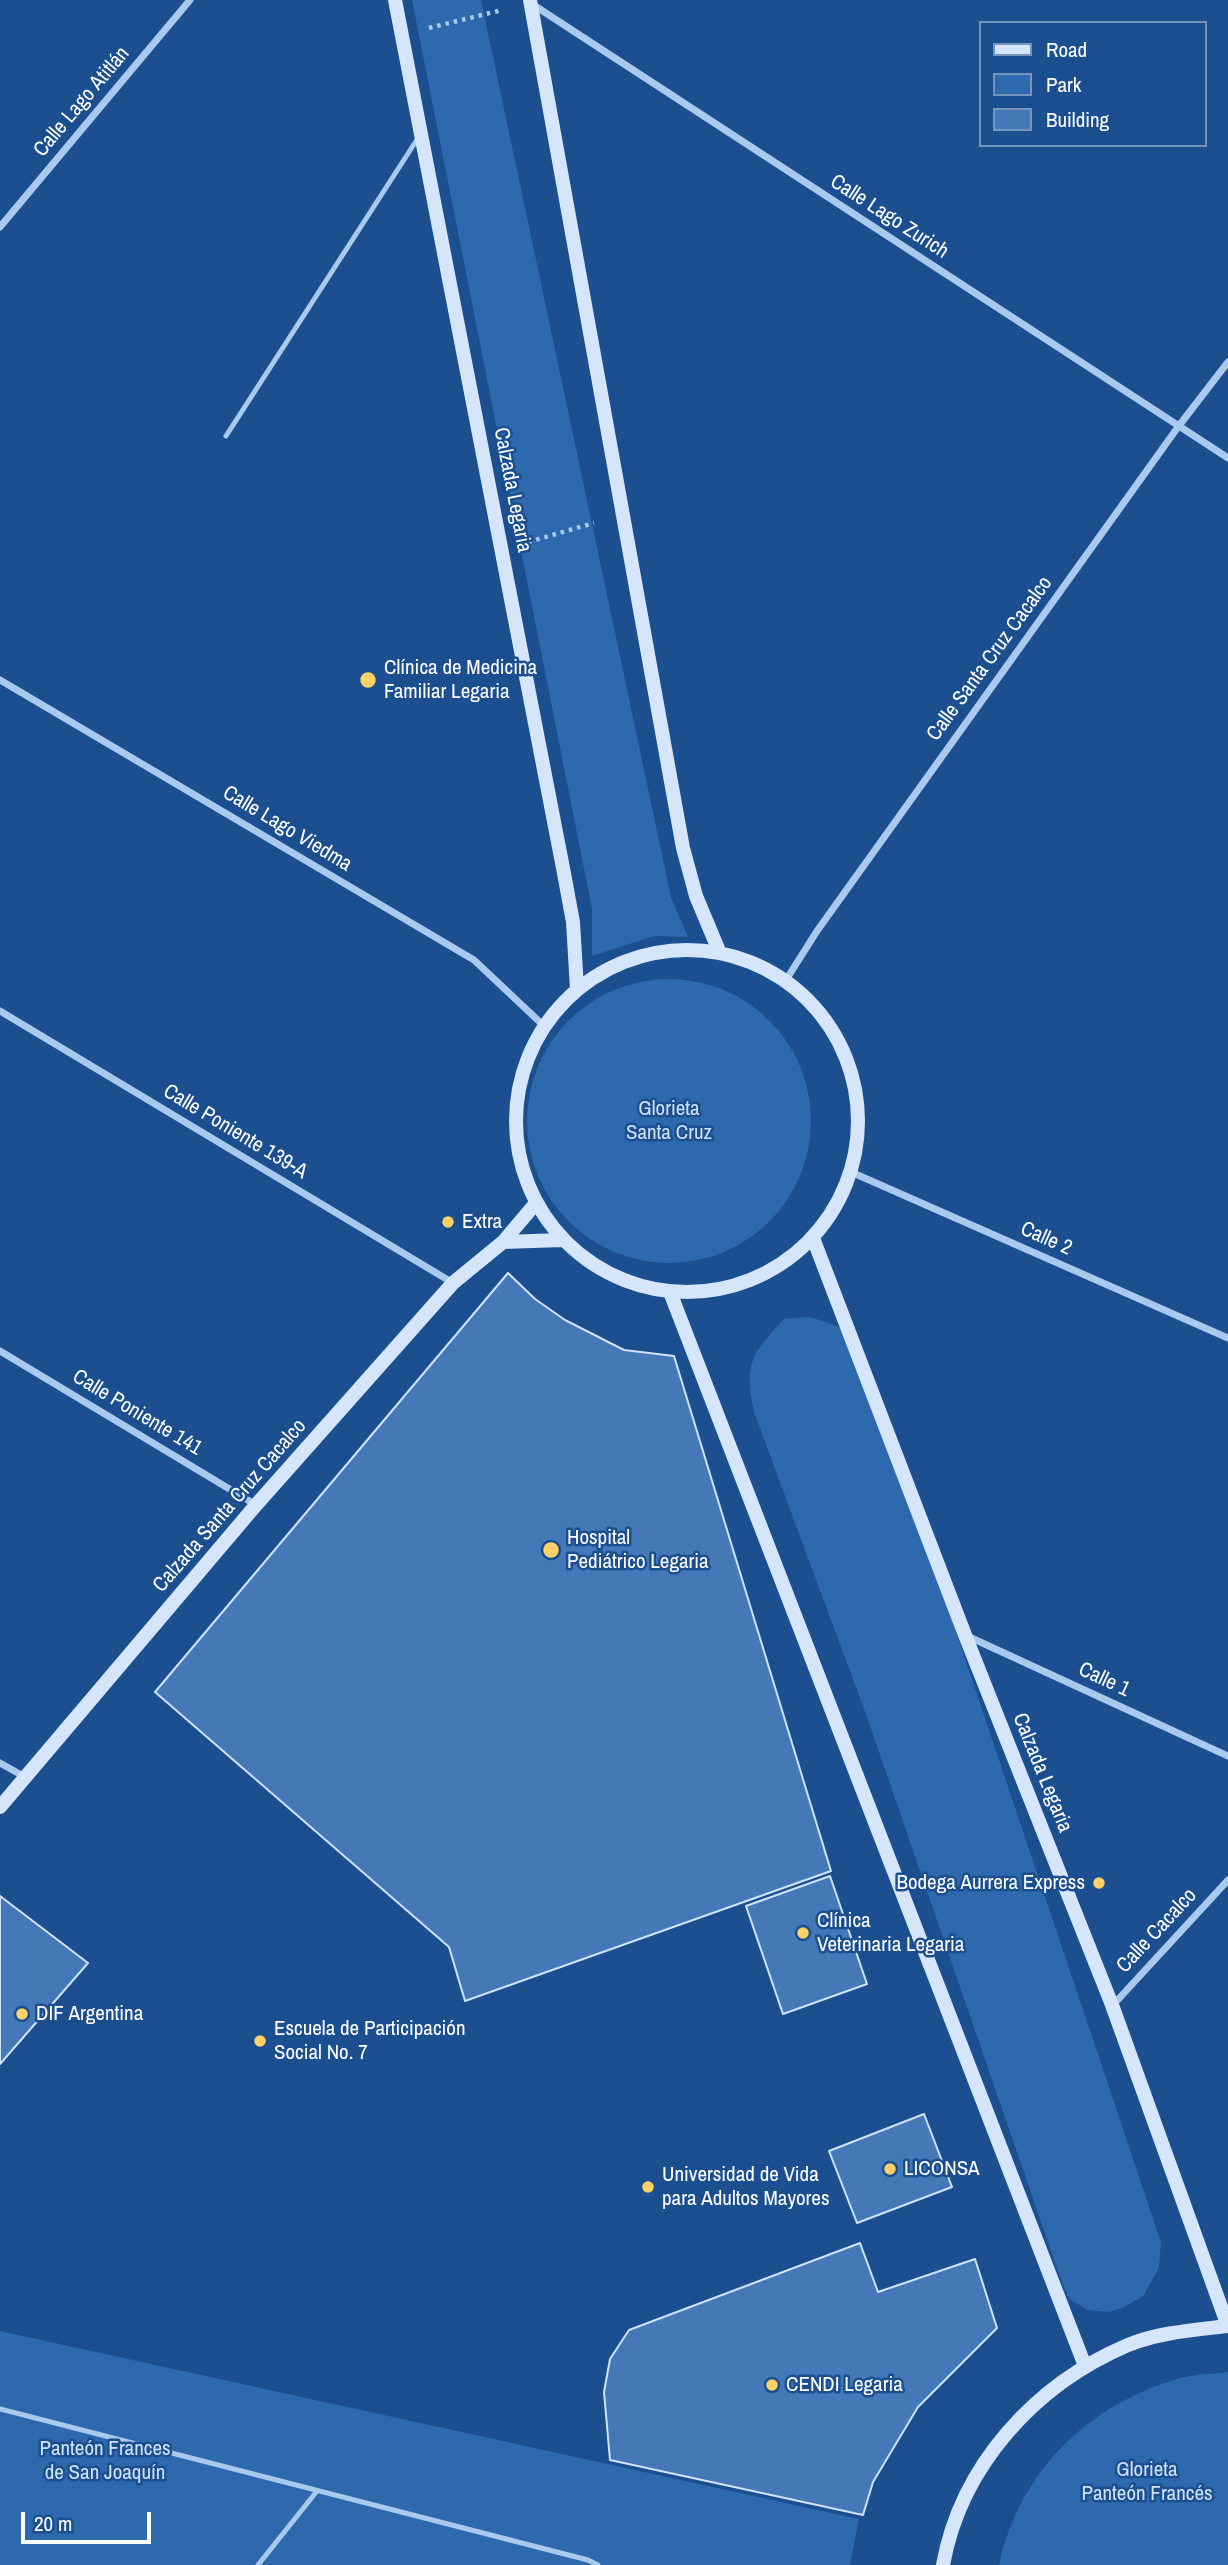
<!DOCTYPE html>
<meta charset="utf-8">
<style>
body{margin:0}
#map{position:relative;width:1228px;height:2565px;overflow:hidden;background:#1b4f8f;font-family:"Archivo Narrow",sans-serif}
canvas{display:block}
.legend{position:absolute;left:979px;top:21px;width:228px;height:126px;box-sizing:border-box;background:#1b4f8f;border:2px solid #7695bc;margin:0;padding:9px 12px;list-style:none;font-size:21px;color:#fff}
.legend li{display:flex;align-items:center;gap:14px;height:35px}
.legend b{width:35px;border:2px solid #7695bc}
.scale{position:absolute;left:21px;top:2512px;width:130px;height:32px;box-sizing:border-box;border:4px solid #fff;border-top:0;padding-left:9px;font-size:21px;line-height:24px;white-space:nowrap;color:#fff;-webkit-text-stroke:5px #1b4f8f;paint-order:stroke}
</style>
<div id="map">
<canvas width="1228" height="2565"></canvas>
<ul class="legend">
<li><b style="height:9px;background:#d6e6fa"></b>Road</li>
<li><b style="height:19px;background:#2e69ad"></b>Park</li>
<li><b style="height:19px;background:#4478b7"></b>Building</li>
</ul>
<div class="scale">20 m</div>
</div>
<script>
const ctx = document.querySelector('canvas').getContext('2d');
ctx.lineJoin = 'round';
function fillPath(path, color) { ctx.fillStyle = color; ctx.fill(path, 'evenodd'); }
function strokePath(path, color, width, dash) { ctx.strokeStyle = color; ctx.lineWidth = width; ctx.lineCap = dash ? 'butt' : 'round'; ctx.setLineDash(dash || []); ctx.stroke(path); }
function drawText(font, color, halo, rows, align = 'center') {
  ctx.font = font + ' "Archivo Narrow",sans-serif'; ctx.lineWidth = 5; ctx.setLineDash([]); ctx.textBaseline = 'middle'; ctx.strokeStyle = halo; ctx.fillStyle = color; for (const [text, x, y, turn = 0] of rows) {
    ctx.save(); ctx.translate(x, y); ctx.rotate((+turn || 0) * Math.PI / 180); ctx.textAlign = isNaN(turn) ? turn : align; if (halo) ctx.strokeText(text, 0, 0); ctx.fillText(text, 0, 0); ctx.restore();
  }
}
const green = new Path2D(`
 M412 0H481L671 897 688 937 654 936 592 956V909Z
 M527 1121a142 142 0 1 1 284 0a142 142 0 1 1-284 0Z
 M810 1317C839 1326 852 1329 864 1358L1161 2242 1159 2268 1143 2296 1124 2307 1109 2312 1088 2310 1069 2299 1059 2274 867 1717 755 1415C743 1365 750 1356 784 1319Z
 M0 2331 859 2519 850 2565H0Z
 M1228 2372V2565H999C1020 2470 1088 2405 1180 2378 1195 2374 1213 2374 1228 2372Z`);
const building = new Path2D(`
 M508 1273 535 1299 565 1320 624 1350 674 1356 831 1871 465 2001 449 1947 155 1692Z
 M830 1876 867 1984 783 2014 746 1906Z
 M0 1896 88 1963 0 2064Z
 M924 2114 952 2187 857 2223 829 2151Z
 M860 2243 878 2292 975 2259 997 2328 918 2407 873 2482 863 2515 610 2460 604 2392 610 2359 629 2330Z`);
const path = new Path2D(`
 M429 28 502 10
 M528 542 594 523`);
const lane = new Path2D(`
 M226 436 418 138
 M0 2409 588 2560 598 2565
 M258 2565 317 2491`);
const street = new Path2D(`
 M532 4 1228 458
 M0 227 190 0
 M0 680 474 960 544 1026
 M786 980 817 931 1178 427 1228 362
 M0 1011 453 1283
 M851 1172 1228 1338
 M0 1351 256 1505
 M965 1635 1228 1756
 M0 1763 25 1777
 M1113 2005 1228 1880`);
const secondary = new Path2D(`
 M395 0 563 868 573 922 577 989
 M530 0 683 848 696 896 719 951
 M516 1121a171 171 0 1 1 342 0a171 171 0 1 1-342 0Z
 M813 1238 965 1635 1112 2005 1228 2326
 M503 1242 562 1240
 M670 1292 1085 2366
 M0 1807 256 1505 453 1283 503 1242 536 1203
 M943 2565C961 2465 1036 2384 1128 2345 1160 2332 1195 2330 1228 2326`);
const markers = [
 [368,680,9,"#ffd166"],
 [448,1222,7,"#ffd166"],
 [551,1550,9,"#ffd166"],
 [1099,1883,7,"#ffd166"],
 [803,1933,7,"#ffd166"],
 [22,2014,7,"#ffd166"],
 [260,2041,7,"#ffd166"],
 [890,2169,7,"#ffd166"],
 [648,2187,7,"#ffd166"],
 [772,2385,7,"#ffd166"]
];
const streetNames = [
 ["Calle Lago Atitlán",82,102,-50],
 ["Calle Lago Zurich",889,217,33],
 ["Calzada Legaria",512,490,79],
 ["Calle Santa Cruz Cacalco",990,659,-54],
 ["Calle Lago Viedma",287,829,31],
 ["Calle Poniente 139-A",235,1132,31],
 ["Calle 2",1046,1239,24],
 ["Calle Poniente 141",137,1413,31],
 ["Calzada Santa Cruz Cacalco",230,1506,-49],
 ["Calle 1",1104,1680,25],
 ["Calzada Legaria",1042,1773,68],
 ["Calle Cacalco",1157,1931,-47]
];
const poiNames = [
 ["Clínica de Medicina",384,668],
 ["Familiar Legaria",384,692],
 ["Extra",462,1222],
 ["Hospital",567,1538],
 ["Pediátrico Legaria",567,1562],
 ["Bodega Aurrera Express",1085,1883,"right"],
 ["Clínica",817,1921],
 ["Veterinaria Legaria",817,1945],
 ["DIF Argentina",36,2014],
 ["Escuela de Participación",274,2029],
 ["Social No. 7",274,2053],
 ["LICONSA",904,2169],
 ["Universidad de Vida",662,2175],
 ["para Adultos Mayores",662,2199],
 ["CENDI Legaria",786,2385]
];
const parkNames = [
 ["Glorieta",669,1109],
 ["Santa Cruz",669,1133],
 ["Panteón Frances",105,2449],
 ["de San Joaquín",105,2473],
 ["Glorieta",1147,2470],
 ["Panteón Francés",1147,2494]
];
fillPath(green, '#2e69ad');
fillPath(building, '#4478b7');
strokePath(building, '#cfe3fa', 2);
strokePath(path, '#a9c9ee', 4.5, [3.5, 5]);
strokePath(lane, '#a9c9ee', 5);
strokePath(street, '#a9c9ee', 7);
strokePath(secondary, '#d6e6fa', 14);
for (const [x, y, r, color] of markers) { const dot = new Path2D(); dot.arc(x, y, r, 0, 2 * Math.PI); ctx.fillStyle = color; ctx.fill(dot); strokePath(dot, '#1b4f8f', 2.5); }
drawText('21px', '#fff', '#1b4f8f', streetNames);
drawText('21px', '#fff', '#1b4f8f', poiNames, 'left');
drawText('21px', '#cfe3fa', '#1b4f8f', parkNames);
</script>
